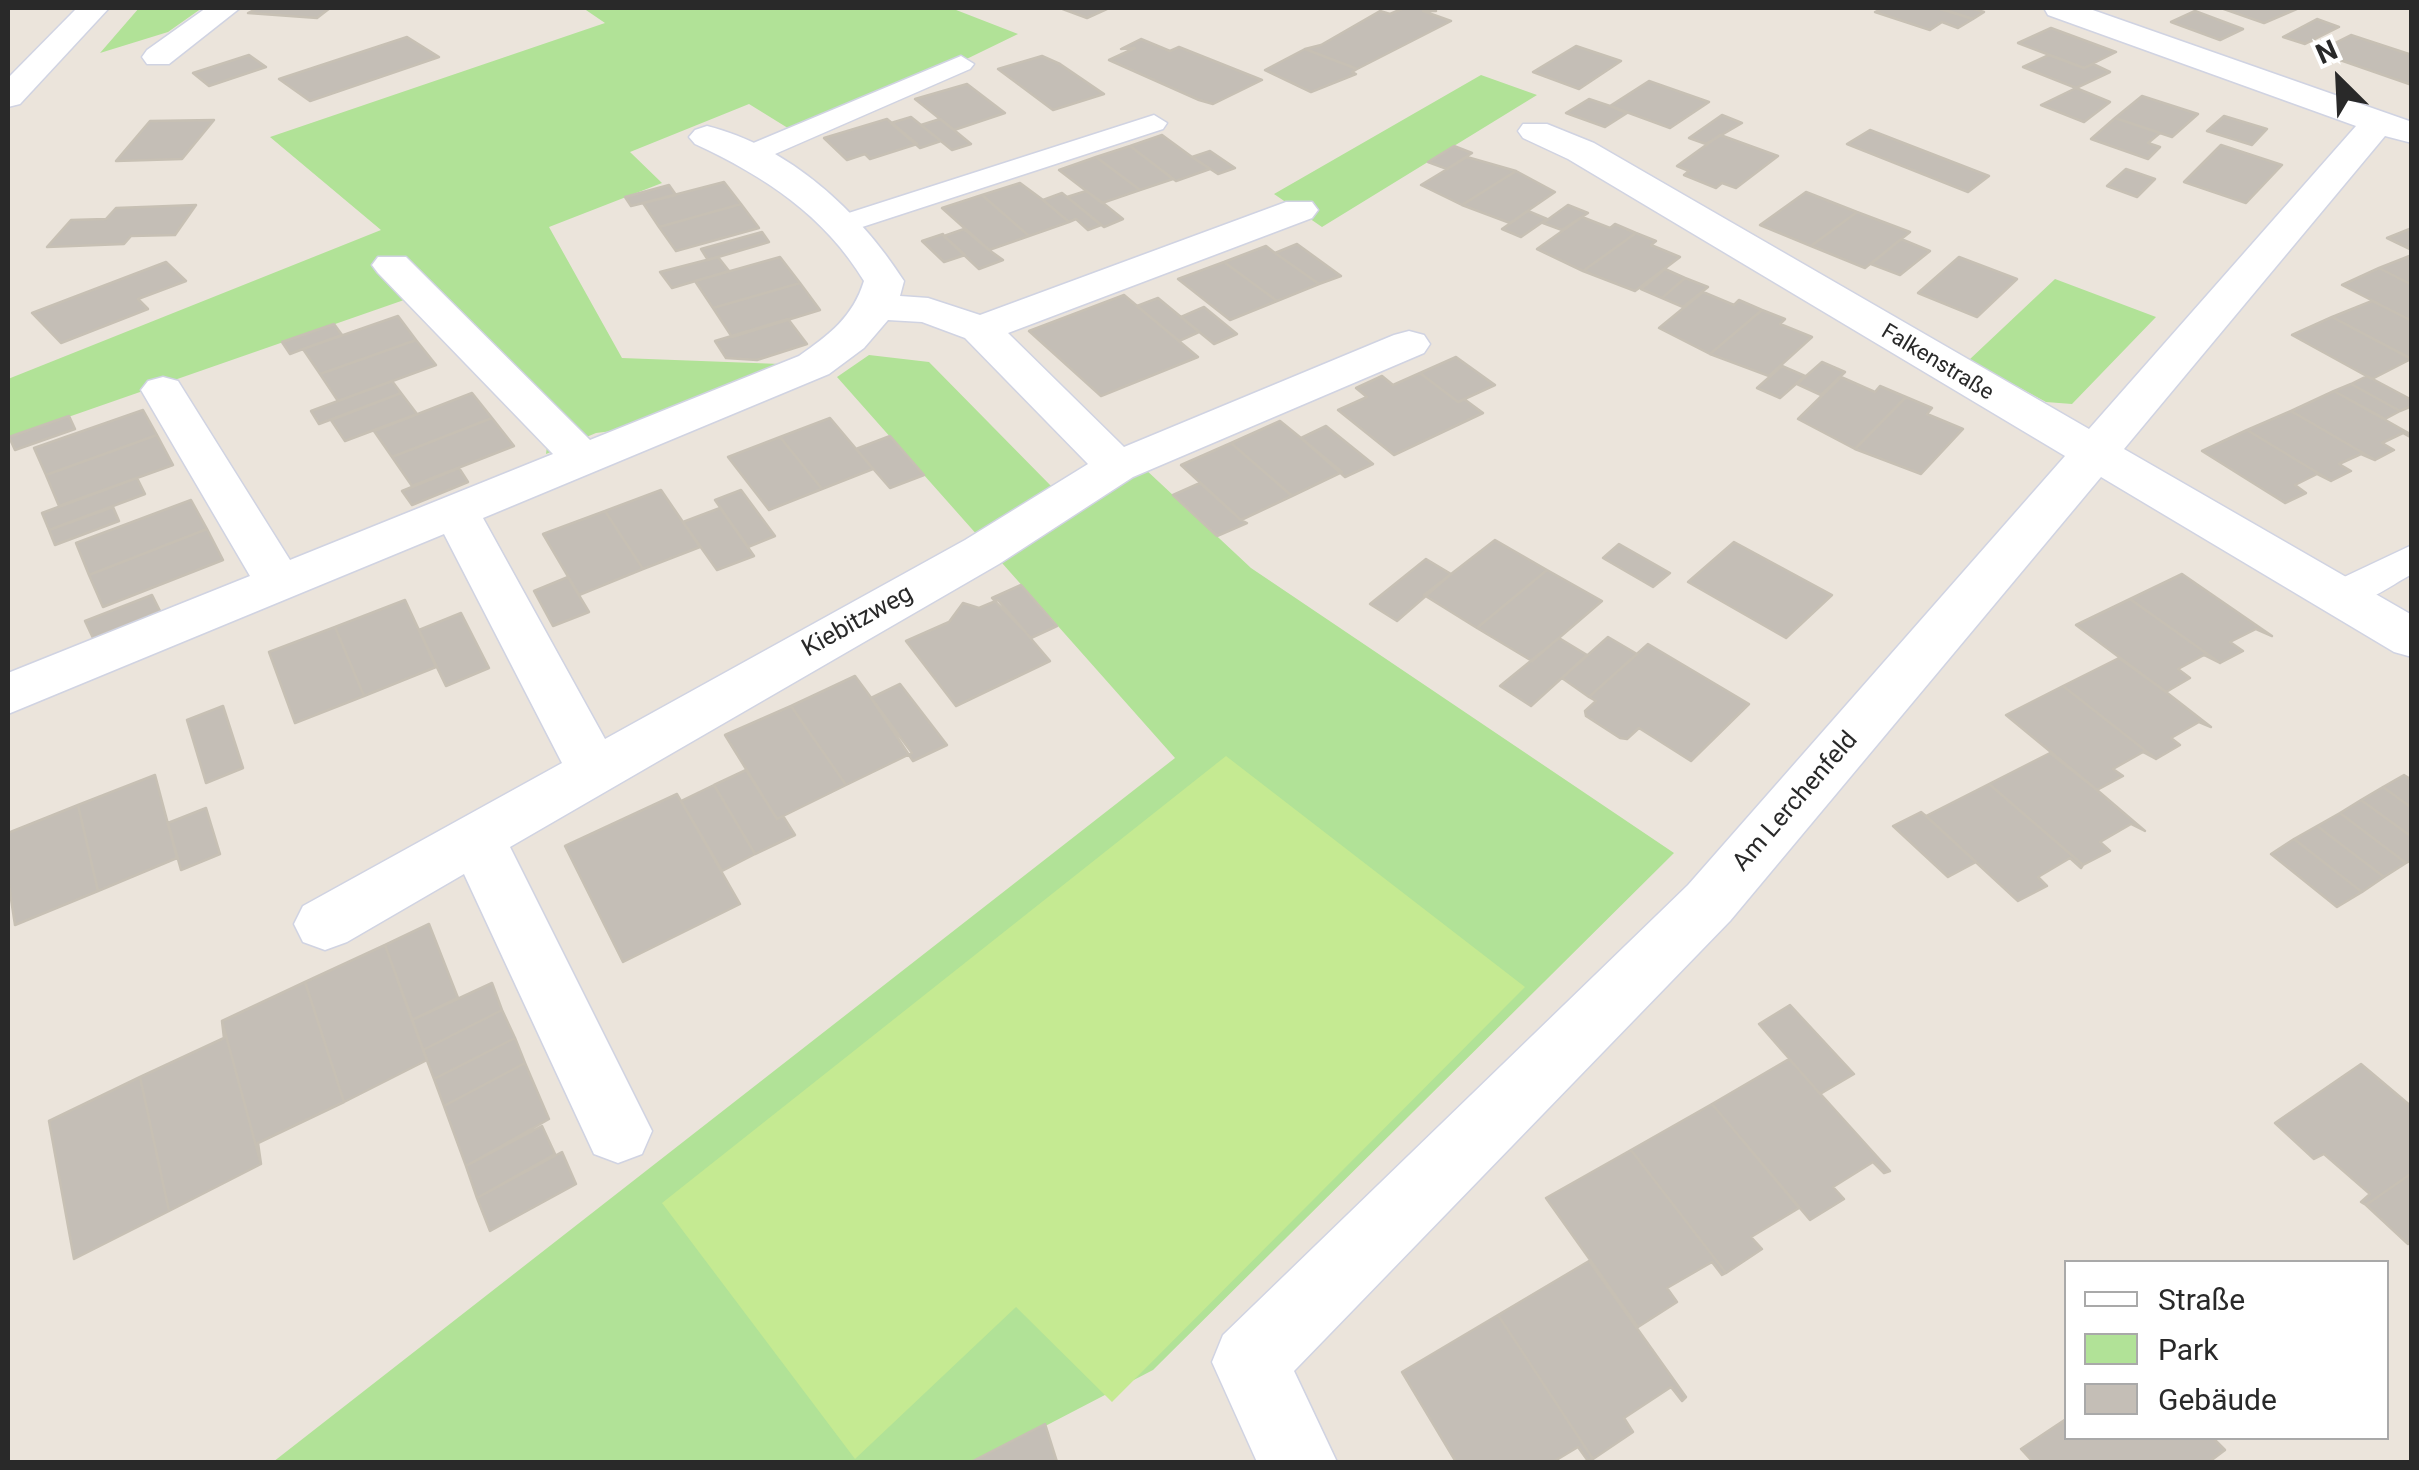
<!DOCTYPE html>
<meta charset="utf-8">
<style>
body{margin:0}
#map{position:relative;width:2419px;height:1470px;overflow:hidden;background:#ebe4db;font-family:Roboto,sans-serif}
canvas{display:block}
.frame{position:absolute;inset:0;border:10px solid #292929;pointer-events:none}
.legend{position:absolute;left:2064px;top:1260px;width:325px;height:180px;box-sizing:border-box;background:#fff;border:2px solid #a9a9a9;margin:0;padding:12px 18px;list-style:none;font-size:30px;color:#292929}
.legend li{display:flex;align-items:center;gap:20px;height:50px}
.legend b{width:50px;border:2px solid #a9a9a9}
.north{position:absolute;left:2289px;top:30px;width:100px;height:100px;-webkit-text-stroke:8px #fff;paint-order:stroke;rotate:336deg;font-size:28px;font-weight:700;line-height:40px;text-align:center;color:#292929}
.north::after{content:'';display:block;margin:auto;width:35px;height:45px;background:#292929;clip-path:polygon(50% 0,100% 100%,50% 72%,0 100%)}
</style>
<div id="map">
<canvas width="2419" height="1470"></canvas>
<div class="frame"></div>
<ul class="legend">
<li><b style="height:12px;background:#fff"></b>Straße</li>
<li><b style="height:28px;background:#b1e297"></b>Park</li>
<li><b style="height:28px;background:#c4beb6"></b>Gebäude</li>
</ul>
<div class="north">N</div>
</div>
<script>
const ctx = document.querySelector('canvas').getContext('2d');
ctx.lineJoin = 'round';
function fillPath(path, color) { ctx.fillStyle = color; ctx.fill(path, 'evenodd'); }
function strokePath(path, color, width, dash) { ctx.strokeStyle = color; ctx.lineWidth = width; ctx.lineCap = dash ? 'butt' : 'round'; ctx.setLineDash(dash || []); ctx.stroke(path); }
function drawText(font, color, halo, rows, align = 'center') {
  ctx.font = font + ' Roboto,sans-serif'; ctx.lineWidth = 10; ctx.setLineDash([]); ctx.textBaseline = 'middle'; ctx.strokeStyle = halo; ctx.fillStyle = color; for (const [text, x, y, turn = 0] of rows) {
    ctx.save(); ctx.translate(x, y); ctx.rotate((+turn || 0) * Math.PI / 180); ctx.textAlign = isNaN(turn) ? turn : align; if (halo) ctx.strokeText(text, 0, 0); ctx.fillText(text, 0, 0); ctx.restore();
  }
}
const green = new Path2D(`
 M139 8H202L168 32 100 53Z
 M583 8H951L1018 34 804 138 749 104 630 152 662 183 549 227 622 358 780 364 620 430 596 433 546 454 548 438 404 300 8 438V379L381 230 270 137 605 23Z
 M1481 75 1537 95 1322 227 1274 194Z
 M2055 279 2156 317 2072 404 2046 402 1969 360Z
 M869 355 929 362 1053 488 1144 468 1251 568 1674 853 1153 1370 976 1462H273L1175 758 837 377Z`);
const pitch = new Path2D(`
 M1226 756 1525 987 1112 1402 1016 1307 855 1459 662 1203Z`);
const building = new Path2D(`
 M258 8H330L317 18 248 13Z
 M1060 8H1109L1087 18Z
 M1404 8H1428L1436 11H1423L1451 21 1357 69 1305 49 1321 45 1380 11 1390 14Z
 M1883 8H1937L1973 19 1958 28 1942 22 1930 30 1875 12Z
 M1939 8H1971L1984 12 1973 19Z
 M2221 8H2299L2264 23Z
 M2195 11 2243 29 2220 40 2171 22Z
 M2317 19 2339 27 2305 44 2283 37Z
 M2051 28 2116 52 2084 68 2018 43Z
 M2351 35 2412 55V85L2317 52Z
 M407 37 439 57 310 101 279 79Z
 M1141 39 1170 51 1179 47 1262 80 1213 104 1199 100 1109 60 1135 48 1121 49Z
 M1576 46 1621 61 1579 89 1533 72Z
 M1305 49 1357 69 1352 72 1356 74 1311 92 1265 70Z
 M249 55 266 67 209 86 193 73Z
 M2049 55 2084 68 2093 64 2110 72 2076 88 2023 67Z
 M1042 56 1060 64 1104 94 1053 110 998 69Z
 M1649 81 1709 102 1670 128 1610 106Z
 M967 84 1005 113 954 130 915 99Z
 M2076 88 2110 102 2084 122 2041 105Z
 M2142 96 2198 114 2172 137 2115 118Z
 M1589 99 1610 106 1627 113 1605 127 1566 113Z
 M1722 115 1742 123 1706 144 1689 138Z
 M2224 116 2267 129 2252 145 2207 131Z
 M911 117 941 141 920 148 891 123Z
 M2115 118 2160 133 2148 143 2160 147 2148 159 2091 139Z
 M887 119 917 144 870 159 865 154 847 160 824 138Z
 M940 119 954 130 971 144 952 150 921 125Z
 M214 120 182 159 116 161 150 121Z
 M1870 130 1989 176 1968 192 1847 144Z
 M1162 135 1192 157 1210 169 1176 181 1130 146Z
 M1720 135 1723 136 1778 156 1736 188 1722 183 1716 188 1684 175 1689 171 1677 166Z
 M2221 145 2282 165 2246 203 2184 182Z
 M1130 146 1173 179 1140 190 1096 157Z
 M1454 146 1472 153 1447 169 1428 162Z
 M1210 151 1235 168 1218 174 1192 157Z
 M1096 157 1140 190 1102 203 1059 170Z
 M1467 157 1516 171 1462 205 1421 185Z
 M2126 169 2155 179 2137 197 2107 186Z
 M1516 171 1555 192 1510 223 1462 205Z
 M724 182 741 204 659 227 643 203Z
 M1020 183 1043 200 1069 222 1029 236 982 195Z
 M669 185 676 195 631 206 625 197Z
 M1086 191 1103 203 1123 219 1104 227 1067 197Z
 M1806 192 1857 212 1811 246 1760 225Z
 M1062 193 1067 197 1101 225 1088 230 1076 219 1069 222 1043 200Z
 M982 195 1029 236 989 250 942 208Z
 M741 204 759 228 676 251 659 227Z
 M196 205 175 235 131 236 124 244 47 247 71 220 106 219 116 208Z
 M1568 205 1588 213 1562 230 1543 223Z
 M1528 211 1547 219 1521 237 1502 229Z
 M1857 212 1910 232 1865 268 1811 246Z
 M1582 217 1610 228 1615 224 1636 233 1583 271 1537 249Z
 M2412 228V250L2387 238Z
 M964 229 989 250 1003 260 979 269 944 236Z
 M762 232 769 242 708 260 701 249Z
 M1636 233 1656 241 1651 245 1680 257 1635 291 1583 271Z
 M943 234 944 236 965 255 944 262 922 241Z
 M1901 239 1930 251 1900 275 1871 264Z
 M1297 244 1341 276 1319 284 1275 253Z
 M1266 246 1275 253 1319 284 1277 301 1224 262Z
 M2412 255V285L2379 268Z
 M718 257 729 271 672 288 660 272Z
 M780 257 800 283 713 308 695 281Z
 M1959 257 2017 279 1977 317 1918 293Z
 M166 262 186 281 138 299 148 309 61 343 32 313Z
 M1224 262 1277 301 1230 320 1178 279Z
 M2379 268 2412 285V321L2342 285Z
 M1665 269 1685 278 1662 298 1641 289Z
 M1685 278 1708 287 1683 307 1662 298Z
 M800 283 820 310 732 337 713 308Z
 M1703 292 1734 305 1739 300 1762 310 1710 354 1659 328Z
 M1124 295 1198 357 1101 396 1029 331Z
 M1158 298 1181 317 1199 332 1179 341 1137 306Z
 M2372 301 2412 321V359L2332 317Z
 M1204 307 1237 334 1214 344 1181 317Z
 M1762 310 1785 319 1780 324 1812 337 1769 376 1710 354Z
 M398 316 416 340 320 374 303 349Z
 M2332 317 2411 359 2372 379 2292 335Z
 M788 319 807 344 757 360 726 358 715 341Z
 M334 324 342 335 303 349 290 354 282 342Z
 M416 340 436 365 338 401 320 374Z
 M1456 357 1495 385 1458 402 1420 373Z
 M1822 362 1845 372 1821 395 1797 384Z
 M1782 366 1805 376 1780 398 1757 388Z
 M1420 373 1458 402 1464 399 1483 413 1394 455 1338 410 1367 397 1356 388 1382 376 1393 385Z
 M2367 376 2412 400V406L2400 411 2351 384Z
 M1841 377 1875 392 1880 386 1906 397 1855 449 1798 419Z
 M392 381 401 393 319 424 311 411Z
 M2351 384 2400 411 2385 419 2334 391Z
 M2334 391 2412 435V438L2403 433 2382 443 2394 450 2375 460 2291 411Z
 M401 393 417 414 345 441 331 420Z
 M472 393 492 418 392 457 374 431Z
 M1906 397 1932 408 1927 414 1963 429 1921 474 1855 449Z
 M143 410 157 435 46 475 34 448Z
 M2291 411 2375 460 2361 454 2339 464 2351 471 2331 481 2247 430Z
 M69 416 75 429 15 450 9 437Z
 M492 418 514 446 412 486 392 457Z
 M830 418 873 469 822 489 780 437Z
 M1280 421 1301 438 1342 472 1292 496 1231 443Z
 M1326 426 1373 464 1345 477 1301 438Z
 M2247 430 2331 481 2317 474 2295 485 2306 493 2285 503 2202 451Z
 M157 435 173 465 59 506 46 475Z
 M890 436 924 475 890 488 856 449Z
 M780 437 822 489 769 510 728 457Z
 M1231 443 1292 496 1241 520 1181 465Z
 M459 468 468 482 412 505 402 491Z
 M137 478 145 494 49 530 42 513Z
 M1200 483 1241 520 1247 523 1217 536 1173 495Z
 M661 490 700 547 643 569 605 511Z
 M741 490 775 536 748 547 715 500Z
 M191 500 207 529 89 575 76 543Z
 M113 507 119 521 55 545 49 530Z
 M720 508 754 556 717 570 683 522Z
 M605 511 643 569 579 595 543 534Z
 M207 529 223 560 103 607 89 575Z
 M1495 540 1547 570 1477 628 1424 595Z
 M1734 542 1832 595 1786 638 1688 582Z
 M1619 544 1670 573 1653 587 1603 558Z
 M1426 559 1451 574 1397 621 1370 604Z
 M1547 570 1602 601 1532 661 1477 628Z
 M2182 574 2272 636 2256 629 2230 642 2243 651 2220 663 2130 599Z
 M568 577 589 612 553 626 534 591Z
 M1021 585 1057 626 1031 638 992 598Z
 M152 595 160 611 93 638 85 621Z
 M2130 599 2220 663 2204 655 2178 669 2190 678 2166 692 2076 625Z
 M405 600 436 667 364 696 335 627Z
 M998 600 1050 661 956 706 906 641 949 622 963 603 979 608Z
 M461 613 489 668 446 686 419 630Z
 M335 627 364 696 295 723 269 652Z
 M1608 637 1637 654 1589 697 1562 678Z
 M1559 638 1587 655 1531 706 1500 686Z
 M1648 644 1749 704 1691 761 1639 728 1627 739 1620 738 1586 716 1585 711 1596 701 1589 697Z
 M2119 658 2166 692 2211 727 2199 722 2171 738 2180 745 2156 759 2063 686Z
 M855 676 912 753 846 785 791 706Z
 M900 684 947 745 913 761 871 698Z
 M2063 686 2156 759 2143 752 2113 769 2123 776 2097 790 2006 715Z
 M223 706 243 768 206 783 187 720Z
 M791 706 846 785 777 819 725 735Z
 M2050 753 2097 790 2145 831 2131 824 2100 842 2110 851 2083 865 1989 784Z
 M746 770 777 819 783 816 795 835 755 854 714 785Z
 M155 775 177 858 98 891 78 805Z
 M2404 775 2412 780V808L2383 787Z
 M1989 784 2083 865 2081 868 2070 858 2038 877 2047 886 2018 901 1926 816Z
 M714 785 755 854 722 871 681 801Z
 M2383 787 2412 808V837L2361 800Z
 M677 794 740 904 623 962 565 846Z
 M2361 800 2412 837V860L2406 863 2340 813Z
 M78 805 98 891 15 925 8 879V833Z
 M206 808 220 854 181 870 168 823Z
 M1921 812 1926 816 1976 862 1948 877 1893 826Z
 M2340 813 2406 863 2384 877 2317 826Z
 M2317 826 2384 877 2362 892 2294 839Z
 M2294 839 2362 892 2337 907 2271 854Z
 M429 924 458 998 412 1020 385 945Z
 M385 945 427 1060 344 1102 305 982Z
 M305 982 344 1102 258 1143 261 1164 222 1021Z
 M492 983 502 1010 423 1050 412 1020Z
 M1790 1005 1854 1074 1820 1094 1759 1024Z
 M502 1010 515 1038 434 1079 423 1050Z
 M222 1021 261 1164 169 1211 140 1077 224 1038Z
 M515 1038 525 1063 444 1106 434 1079Z
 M1789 1059 1890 1171 1884 1173 1873 1162 1833 1187 1844 1199 1810 1220 1712 1104Z
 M525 1063 549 1119 466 1166 444 1106Z
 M2361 1064 2412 1107V1173L2366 1205 2361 1202 2370 1194 2324 1154 2314 1159 2275 1123Z
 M140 1077 169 1211 74 1259 49 1121Z
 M1712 1104 1799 1208 1751 1237 1762 1249 1726 1273 1631 1150Z
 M542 1126 555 1154 477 1198 466 1166Z
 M1631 1150 1726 1273 1722 1275 1712 1262 1667 1288 1677 1302 1638 1327 1546 1198Z
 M562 1152 576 1184 490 1231 477 1198Z
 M2412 1173V1241L2408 1244 2366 1205Z
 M1589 1261 1686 1397 1682 1401 1671 1387 1624 1418 1633 1432 1593 1459 1498 1315Z
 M1498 1315 1593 1459 1588 1461 1578 1447 1553 1462H1456L1402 1372Z
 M2066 1419V1438H2213L2225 1450 2209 1462H2033L2021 1449Z
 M1045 1424 1057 1462H971Z`);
const lane = new Path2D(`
 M961 56 974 64 970 69 759 161H739L735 155 739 149Z
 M1154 115 1167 123 1163 129 853 230 843 233 828 224 833 218Z
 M2412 545V574C2386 588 2354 614 2325 606L2320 596 2325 586Z`);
const street = new Path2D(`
 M206 8H240L169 64H147L142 57 147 50Z
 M2044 8H2087L2412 122V143L2385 136 2124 449 2412 615V657L2394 652 2101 477 1730 921 1294 1371 1337 1462H1257L1212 1362 1223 1335 1688 885 2065 456 1568 159 1523 138 1518 131 1523 124H1547L1594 143 2089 429 2356 126 2048 15Z
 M707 126C790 147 859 211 904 281L900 296 928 298 980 315 1286 202H1312L1318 210 1312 218 1008 333 1124 447 1394 335 1409 331 1424 335 1430 344 1424 353 1133 477 999 564 510 847 652 1131 642 1154 618 1163 594 1154 464 874 347 942 325 950 303 942 294 924 303 906 562 763 444 534 8 714V673L250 576 141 390 148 381 163 377 178 381 290 560 553 454 378 273 372 265 378 257H406L590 440 799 356C829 335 853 317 864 281 824 215 764 176 695 144L689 137 695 130ZM888 320 922 322 965 338 1088 464 965 540 605 739 483 518 829 374 864 348Z`);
const secondary = new Path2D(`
 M77 8H109L20 104 8 107V78Z`);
const farStreetnames = [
 ["Falkenstraße",1937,363,31]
];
const streetNames = [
 ["Kiebitzweg",858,622,-29],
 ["Am Lerchenfeld",1796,802,-49]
];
fillPath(green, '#b1e297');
fillPath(pitch, '#c5ea92');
fillPath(building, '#c4beb6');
strokePath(building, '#c7c0b4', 2.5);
strokePath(lane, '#d0d3e2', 3);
strokePath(street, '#d0d3e2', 3);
strokePath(secondary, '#d0d3e2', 3);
fillPath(lane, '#fff');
fillPath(street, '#fff');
fillPath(secondary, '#fff');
drawText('22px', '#292929', '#fff', farStreetnames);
drawText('25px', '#292929', '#fff', streetNames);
</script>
